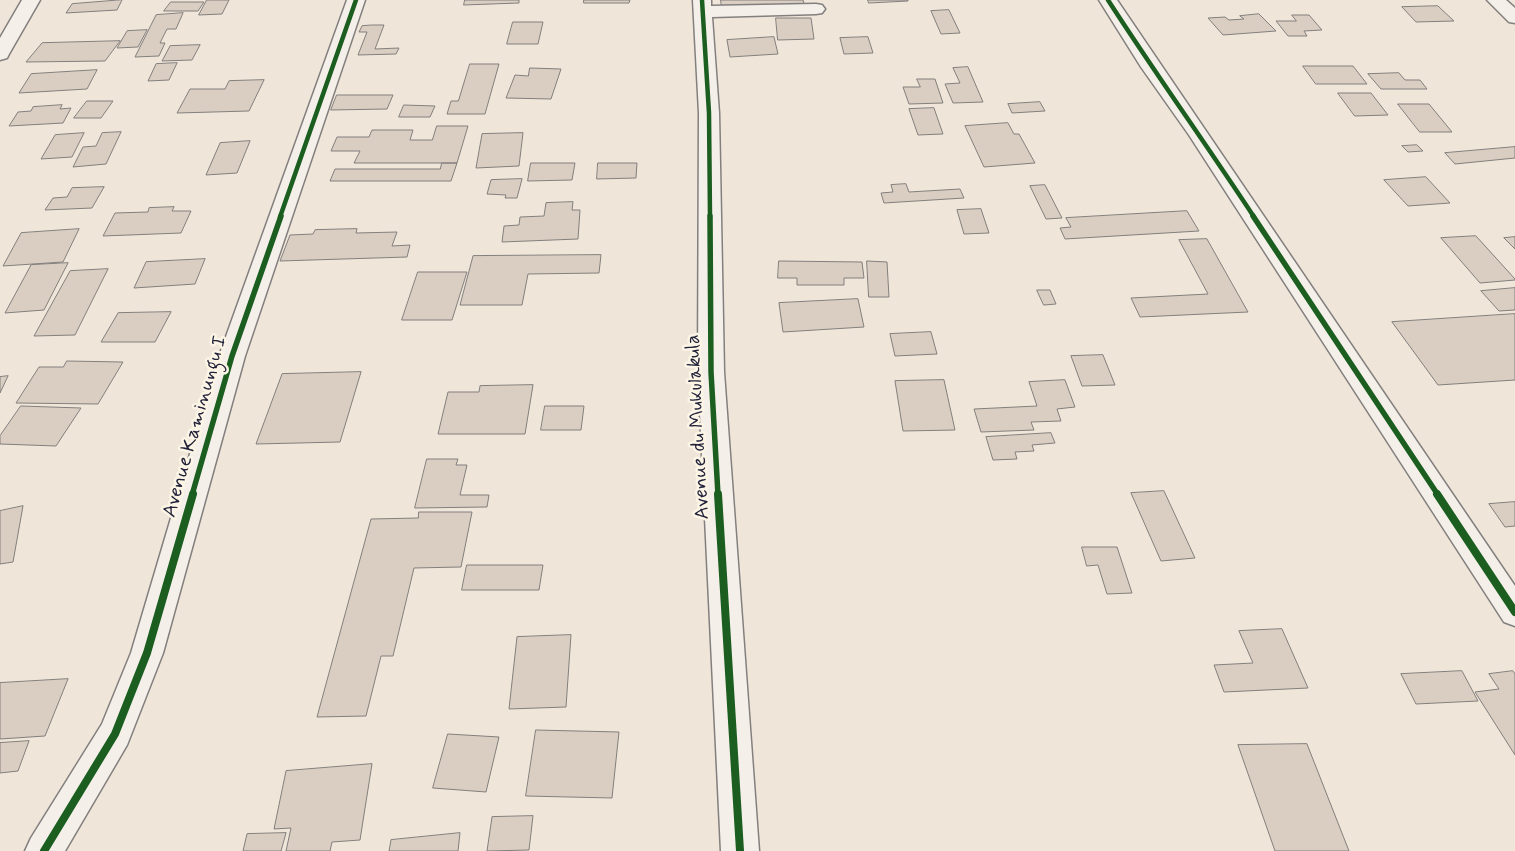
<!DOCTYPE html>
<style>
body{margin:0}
canvas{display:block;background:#efe6d9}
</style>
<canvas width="1515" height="851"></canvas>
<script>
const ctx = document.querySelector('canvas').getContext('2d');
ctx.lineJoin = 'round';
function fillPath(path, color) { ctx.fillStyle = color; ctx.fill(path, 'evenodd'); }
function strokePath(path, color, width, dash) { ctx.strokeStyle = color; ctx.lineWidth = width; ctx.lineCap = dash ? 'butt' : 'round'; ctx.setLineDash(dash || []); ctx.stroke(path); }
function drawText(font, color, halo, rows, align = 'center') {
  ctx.font = font + ' Mynerve,sans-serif'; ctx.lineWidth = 5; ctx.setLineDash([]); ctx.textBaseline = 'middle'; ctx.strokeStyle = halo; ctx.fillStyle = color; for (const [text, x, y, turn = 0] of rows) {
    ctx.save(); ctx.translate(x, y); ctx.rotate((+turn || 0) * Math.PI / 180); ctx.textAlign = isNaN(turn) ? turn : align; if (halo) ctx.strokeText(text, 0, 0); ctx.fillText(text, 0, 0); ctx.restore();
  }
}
const building = new Path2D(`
 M122 0 117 10 66 13 72 4Z
 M207 0H229L222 14 199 15Z
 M465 0H519V3L464 5Z
 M584 0H630L629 3H584Z
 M721 0H803L804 4 722 8Z
 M868 0H908V1L869 3Z
 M171 2H204L198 11H164Z
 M1438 6 1454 21 1416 22 1402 7Z
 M949 10 960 33 941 34 931 11Z
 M183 13 176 29H167L160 43H165L159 56 135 57 156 15Z
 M1259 14 1276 31 1223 35 1208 18 1225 17 1229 20 1244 19 1240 16Z
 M1292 15H1309L1322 30 1304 31 1307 36H1288L1276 21H1296Z
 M776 18H811L814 39 778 40Z
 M513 22H543L538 44H507Z
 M372 25H384L375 49 399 48 396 54 358 55 367 32H359L362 26Z
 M147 30 138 47 117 48 127 31Z
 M774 37 778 54 730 57 727 40Z
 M868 37 873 53 844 54 840 38Z
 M120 41 105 61 26 62 42 43Z
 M200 45 192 60 162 61 170 46Z
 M177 63 169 80 148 81 156 64Z
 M470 64H499L485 114H447L451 101H458Z
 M1303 66H1353L1367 84H1316Z
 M968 67 983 102 953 103 945 84 960 83 953 68Z
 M530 68 561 69 551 99 506 98 515 75 528 76Z
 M97 70 87 89 19 93 31 74Z
 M1399 73 1405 80H1420L1427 89H1381L1368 74Z
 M917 79H935L943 103 909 104 903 87H920Z
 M264 80 249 111 177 113 190 89H225L229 81Z
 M1338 93H1371L1388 115 1355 116Z
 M337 95H393L387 109 331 110Z
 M87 101H113L101 118H74Z
 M1040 102 1045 111 1012 113 1008 104Z
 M1398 104H1429L1452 132H1420Z
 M62 105 60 109 71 108 63 123 9 126 18 112 31 111 33 107Z
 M404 105 435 106 430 117H399Z
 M934 108 943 134 918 135 909 109Z
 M1008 123 1014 134H1019L1035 163 984 167 965 126Z
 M437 126H468L457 163H354L360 151H331L337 137H369L372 130H413L410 140H432Z
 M121 132 106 164 73 167 83 147 96 146 102 133Z
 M84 133 72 157 41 159 55 135Z
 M523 133 519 166 476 168 482 134Z
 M250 141 237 173 206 175 220 143Z
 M1417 145 1423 151 1408 152 1402 146Z
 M1515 147V158L1455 164 1445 153Z
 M442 163H457L451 181H330L335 169H440Z
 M531 163H575L572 180 528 181Z
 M598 163H637L636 178 597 179Z
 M1426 177 1450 203 1408 206 1384 180Z
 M522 179 517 198H505L506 195 487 194 491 180Z
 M906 184 909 192 960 189 964 198 884 203 881 193 893 192 891 185Z
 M1045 185 1062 218 1046 219 1030 186Z
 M104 187 92 208 45 210 53 198 67 197 72 188Z
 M573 202 572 210H580L578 239 502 242 504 226 519 225 520 217 544 216 546 203Z
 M174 207 172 211H191L181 233 103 236 115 213 148 212 149 208Z
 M981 209 989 233 964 234 957 210Z
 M1187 211 1199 231 1065 239 1060 228 1071 227 1066 218Z
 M79 229 63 262 3 266 21 233Z
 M357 229 356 233 397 232 392 246 410 245 407 257 280 261 290 235 313 234 315 230Z
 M1476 236 1515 279V280L1480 283 1441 238Z
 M1515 237V249L1504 238Z
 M1207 239 1248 312 1140 317 1131 298 1208 294 1179 240Z
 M601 255 599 273 528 274 522 305H460L473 256Z
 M205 259 195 284 134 288 146 262Z
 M779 261 862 262 864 278H844V285H797V278H778Z
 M867 261 887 262 889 297H869Z
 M68 263 44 310 5 313 31 265Z
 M108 269 75 335 34 336 70 271Z
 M418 272H467L452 320H402Z
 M1515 288V310L1499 311 1481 291Z
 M1037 290H1050L1056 304 1044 305Z
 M858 299 864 327 783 332 779 303Z
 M171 312 155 342H101L118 313Z
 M1515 314V380L1438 385 1392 322Z
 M931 332 937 354 895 356 890 334Z
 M1103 355 1115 385 1082 386 1071 356Z
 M67 361 123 362 98 404 16 403 39 367H63Z
 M361 372 340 442 256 444 282 374Z
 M8 376 0 393V377Z
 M944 380 955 430 903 431 895 381Z
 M1065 380 1075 407 1057 409 1061 421 1031 422 1034 430 981 432 974 409 1037 406 1029 382Z
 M533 385 525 434H438L448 392H479L480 386Z
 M21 406 81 408 56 446 0 444V436Z
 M545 406H584L581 430H541Z
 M1051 433 1055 443 1032 445 1034 451 1015 452 1017 459 993 460 986 437Z
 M427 459H458L456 465H467L460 495H489L487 507 415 508Z
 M1164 491 1195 558 1161 561 1131 493Z
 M1515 502V526L1505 527 1489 504Z
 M23 506 13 562 0 564V511Z
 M419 512H472L461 567 414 568 393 656H381L366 716 317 717 371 519 418 518Z
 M1082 547H1117L1132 593 1107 594 1098 565 1087 566Z
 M467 565H543L539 590H462Z
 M1282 629 1308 688 1224 692 1214 665 1253 663 1239 631Z
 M571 635 566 707 509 709 517 637Z
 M1462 671 1478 701 1416 704 1401 674Z
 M1513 671 1515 674V755L1475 692 1499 689 1489 674Z
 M68 679 45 736 0 739V683Z
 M536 730 619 732 612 798 526 796Z
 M448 734 499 737 486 792 433 788Z
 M29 741 18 771 0 773V743Z
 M1307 744 1349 851H1275L1238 745Z
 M372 764 360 840 332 842 330 851H286L291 828 274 829 286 771Z
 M533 816 529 850 487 851 492 817Z
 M286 833 281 851H243L247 834Z
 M460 833 458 851H389L391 840Z`);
const street = new Path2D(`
 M22 0H40L9 54 7 58 0 60V38Z
 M347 0H365L245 356 163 653 127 745 65 851H25L31 838 102 724 131 653 219 356Z
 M693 0H711V6L816 4 822 5 825 9 822 13 816 14 712 17 719 113 724 372 759 851H721L698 372 699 113Z
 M1099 0H1117L1515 586V626L1504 622 1189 135 1141 67Z
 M1487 0H1506L1515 8V23L1509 22Z`);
const cyclewayFar2 = new Path2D(`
 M702 0 709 113 710 217
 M1108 0C1155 73 1206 144 1254 217
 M280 217 356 0`);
const cyclewayFar1 = new Path2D(`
 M710 216 711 372 718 495
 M1253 216 1438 495
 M192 495 232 356 281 216`);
const cycleway = new Path2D(`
 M718 494 740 851
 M1437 494 1515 612
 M44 851 115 734 147 653 193 494`);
const streetNames = [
 ["Avenue Kaminungu I",196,427,-74],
 ["Avenue du Mukulakula",699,427,-93]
];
fillPath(building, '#d9cec1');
strokePath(building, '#837f7e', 1);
strokePath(street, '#837f7e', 3);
fillPath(street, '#f4f0e9');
strokePath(cyclewayFar2, '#1b5e20', 4.5);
strokePath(cyclewayFar1, '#1b5e20', 5.5);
strokePath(cycleway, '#1b5e20', 8);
drawText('20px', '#22223b', '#fcf5e5', streetNames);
</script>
